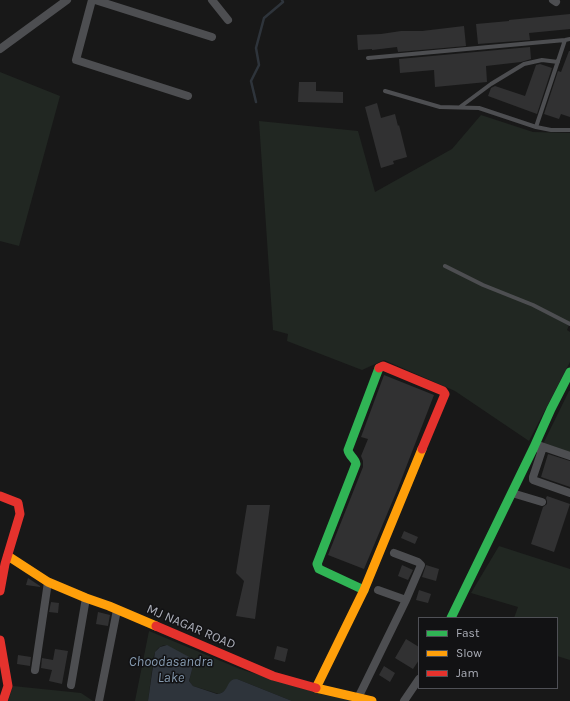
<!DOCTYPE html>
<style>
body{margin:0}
#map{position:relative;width:570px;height:701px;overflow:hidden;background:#181818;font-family:Karla,sans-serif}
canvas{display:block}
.legend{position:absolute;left:418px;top:617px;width:140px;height:72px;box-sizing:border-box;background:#121214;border:1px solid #4f5056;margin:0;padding:5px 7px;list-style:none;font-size:12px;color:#abaeb8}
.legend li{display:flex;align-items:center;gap:8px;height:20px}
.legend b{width:20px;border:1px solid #4f5056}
</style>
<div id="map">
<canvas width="570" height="701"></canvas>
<ul class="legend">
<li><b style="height:5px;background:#30b455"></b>Fast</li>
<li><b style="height:5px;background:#ff9f0a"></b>Slow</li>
<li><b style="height:5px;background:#e5322d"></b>Jam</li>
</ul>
</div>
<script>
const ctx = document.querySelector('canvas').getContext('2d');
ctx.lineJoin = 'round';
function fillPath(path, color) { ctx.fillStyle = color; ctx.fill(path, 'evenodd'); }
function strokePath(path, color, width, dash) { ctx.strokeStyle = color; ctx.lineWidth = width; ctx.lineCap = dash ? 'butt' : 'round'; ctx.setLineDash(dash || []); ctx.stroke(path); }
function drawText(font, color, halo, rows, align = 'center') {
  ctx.font = font + ' Karla,sans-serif'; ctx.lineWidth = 3; ctx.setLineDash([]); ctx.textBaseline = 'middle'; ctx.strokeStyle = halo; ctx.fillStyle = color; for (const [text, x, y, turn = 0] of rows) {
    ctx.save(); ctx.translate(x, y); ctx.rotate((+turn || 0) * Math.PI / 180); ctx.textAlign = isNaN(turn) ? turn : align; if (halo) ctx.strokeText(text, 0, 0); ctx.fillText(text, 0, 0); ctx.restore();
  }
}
const green = new Path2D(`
 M0 72 60 96 19 246 0 241Z
 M481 115 533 132 570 133V323L567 330 570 332V362L529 441 455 391 384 360 362 370 287 341 288 334 273 330 259 121 358 131 375 192 452 149Z
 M569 391H570V453L543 444Z
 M499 546 570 569V660L557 656V618H514L518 607 471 593Z
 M149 631 240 669 324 695 356 701H292L237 679 223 692 219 694 193 686 189 681 193 666 192 660 165 645C159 646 156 650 154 655L148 701H135Z
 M13 686 81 693 93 701H8Z`);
const water = new Path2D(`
 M167 645 191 658 193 662V666L189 681 193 686 217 694C230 693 225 679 237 679L292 701H148L155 652 160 647Z`);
const stream = new Path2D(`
 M256 102 251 81 259 65 256 48 264 18 283 2 282 0`);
const building = new Path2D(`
 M570 14V29L529 33 530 40 478 44 476 24 509 21V20Z
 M464 26 466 46 398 52 397 47 372 50V49L358 50 357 35 381 34 401 31H422Z
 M530 47 531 59 521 62 486 66 487 82 435 87 434 70 400 73 399 59Z
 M569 51H570V117L561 114 559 119 544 114 558 71 561 72Z
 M540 64 552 68 537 114 488 96 491 88 495 86 525 96 536 65Z
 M299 82H316V91L343 92V103L298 102Z
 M377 103 381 118 395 114 398 126 399 125 407 157 393 161 394 164 381 168 365 107Z
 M384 375 434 395 398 488 364 569 328 555 363 467V461L361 456 368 439 361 437Z
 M548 454 570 461V487L541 477Z
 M547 496 570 504 554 552 531 544 543 507 547 504V501L546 498Z
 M247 505H270L255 619 236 616 244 581 236 573Z
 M404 531 418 537 415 544 401 538Z
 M402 565 413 570 408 580 398 576Z
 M426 565 439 569 436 581 422 577Z
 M28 578 40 586V587L26 585Z
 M419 590 431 594 428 603 416 600Z
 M51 602 59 603 58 613 49 612Z
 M98 612 110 615 108 626 96 624Z
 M406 639 419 647V660L413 669 395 658Z
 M277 646 288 649 285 662 274 659Z
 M55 649 68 651 62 684 49 681 52 670 41 668 42 658 53 660Z
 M18 655 31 657 30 666 17 664Z
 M384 666 395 673 390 682 379 675Z`);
const lane = new Path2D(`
 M368 58 565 40 570 39
 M385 91 440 107 479 108 536 127 551 130H570
 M460 107 491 84 524 64 542 60 558 62
 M536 127 565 40
 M445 266 483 285 533 305 570 324`);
const street = new Path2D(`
 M92 0 76 60 188 96
 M95 0 212 37
 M212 0 228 20
 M553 0 556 2
 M0 49 67 0
 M538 445 570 456
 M534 447 542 450 533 477V480L570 493
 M512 493 542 502
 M378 590 406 600
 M35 670 48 582
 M71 685 86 598
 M358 698 406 600 421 565 418 562 394 553
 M99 701 117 610
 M404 701 419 679`);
const fast = new Path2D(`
 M364 590 319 569 317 564 356 464C355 458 349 456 348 450L379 368
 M451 618 534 447 551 409 570 372`);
const slow = new Path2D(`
 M8 556 48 582 86 598 109 606 156 626
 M316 688 372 701
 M316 688 364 590 422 449`);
const jam = new Path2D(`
 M379 368 383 366 443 391 445 394 422 449
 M0 496 18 503 20 514 5 564 0 591
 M156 626 273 676 316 688
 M0 640 8 686 3 701`);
const streetNames = [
 ["MJ NAGAR ROAD",191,627,23]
];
const waterNames = [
 ["Choodasandra",171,662],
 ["Lake",171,678]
];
fillPath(green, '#212722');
fillPath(water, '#2e343b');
strokePath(stream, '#2e343b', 2.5);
fillPath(building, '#313132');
strokePath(lane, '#4d4e51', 4);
strokePath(street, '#4d4e51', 8);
strokePath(fast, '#30b455', 9);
strokePath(slow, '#ff9f0a', 9);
strokePath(jam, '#e5322d', 9);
drawText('13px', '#abaeb8', '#121214', streetNames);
drawText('italic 14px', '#859aaf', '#121214', waterNames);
</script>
